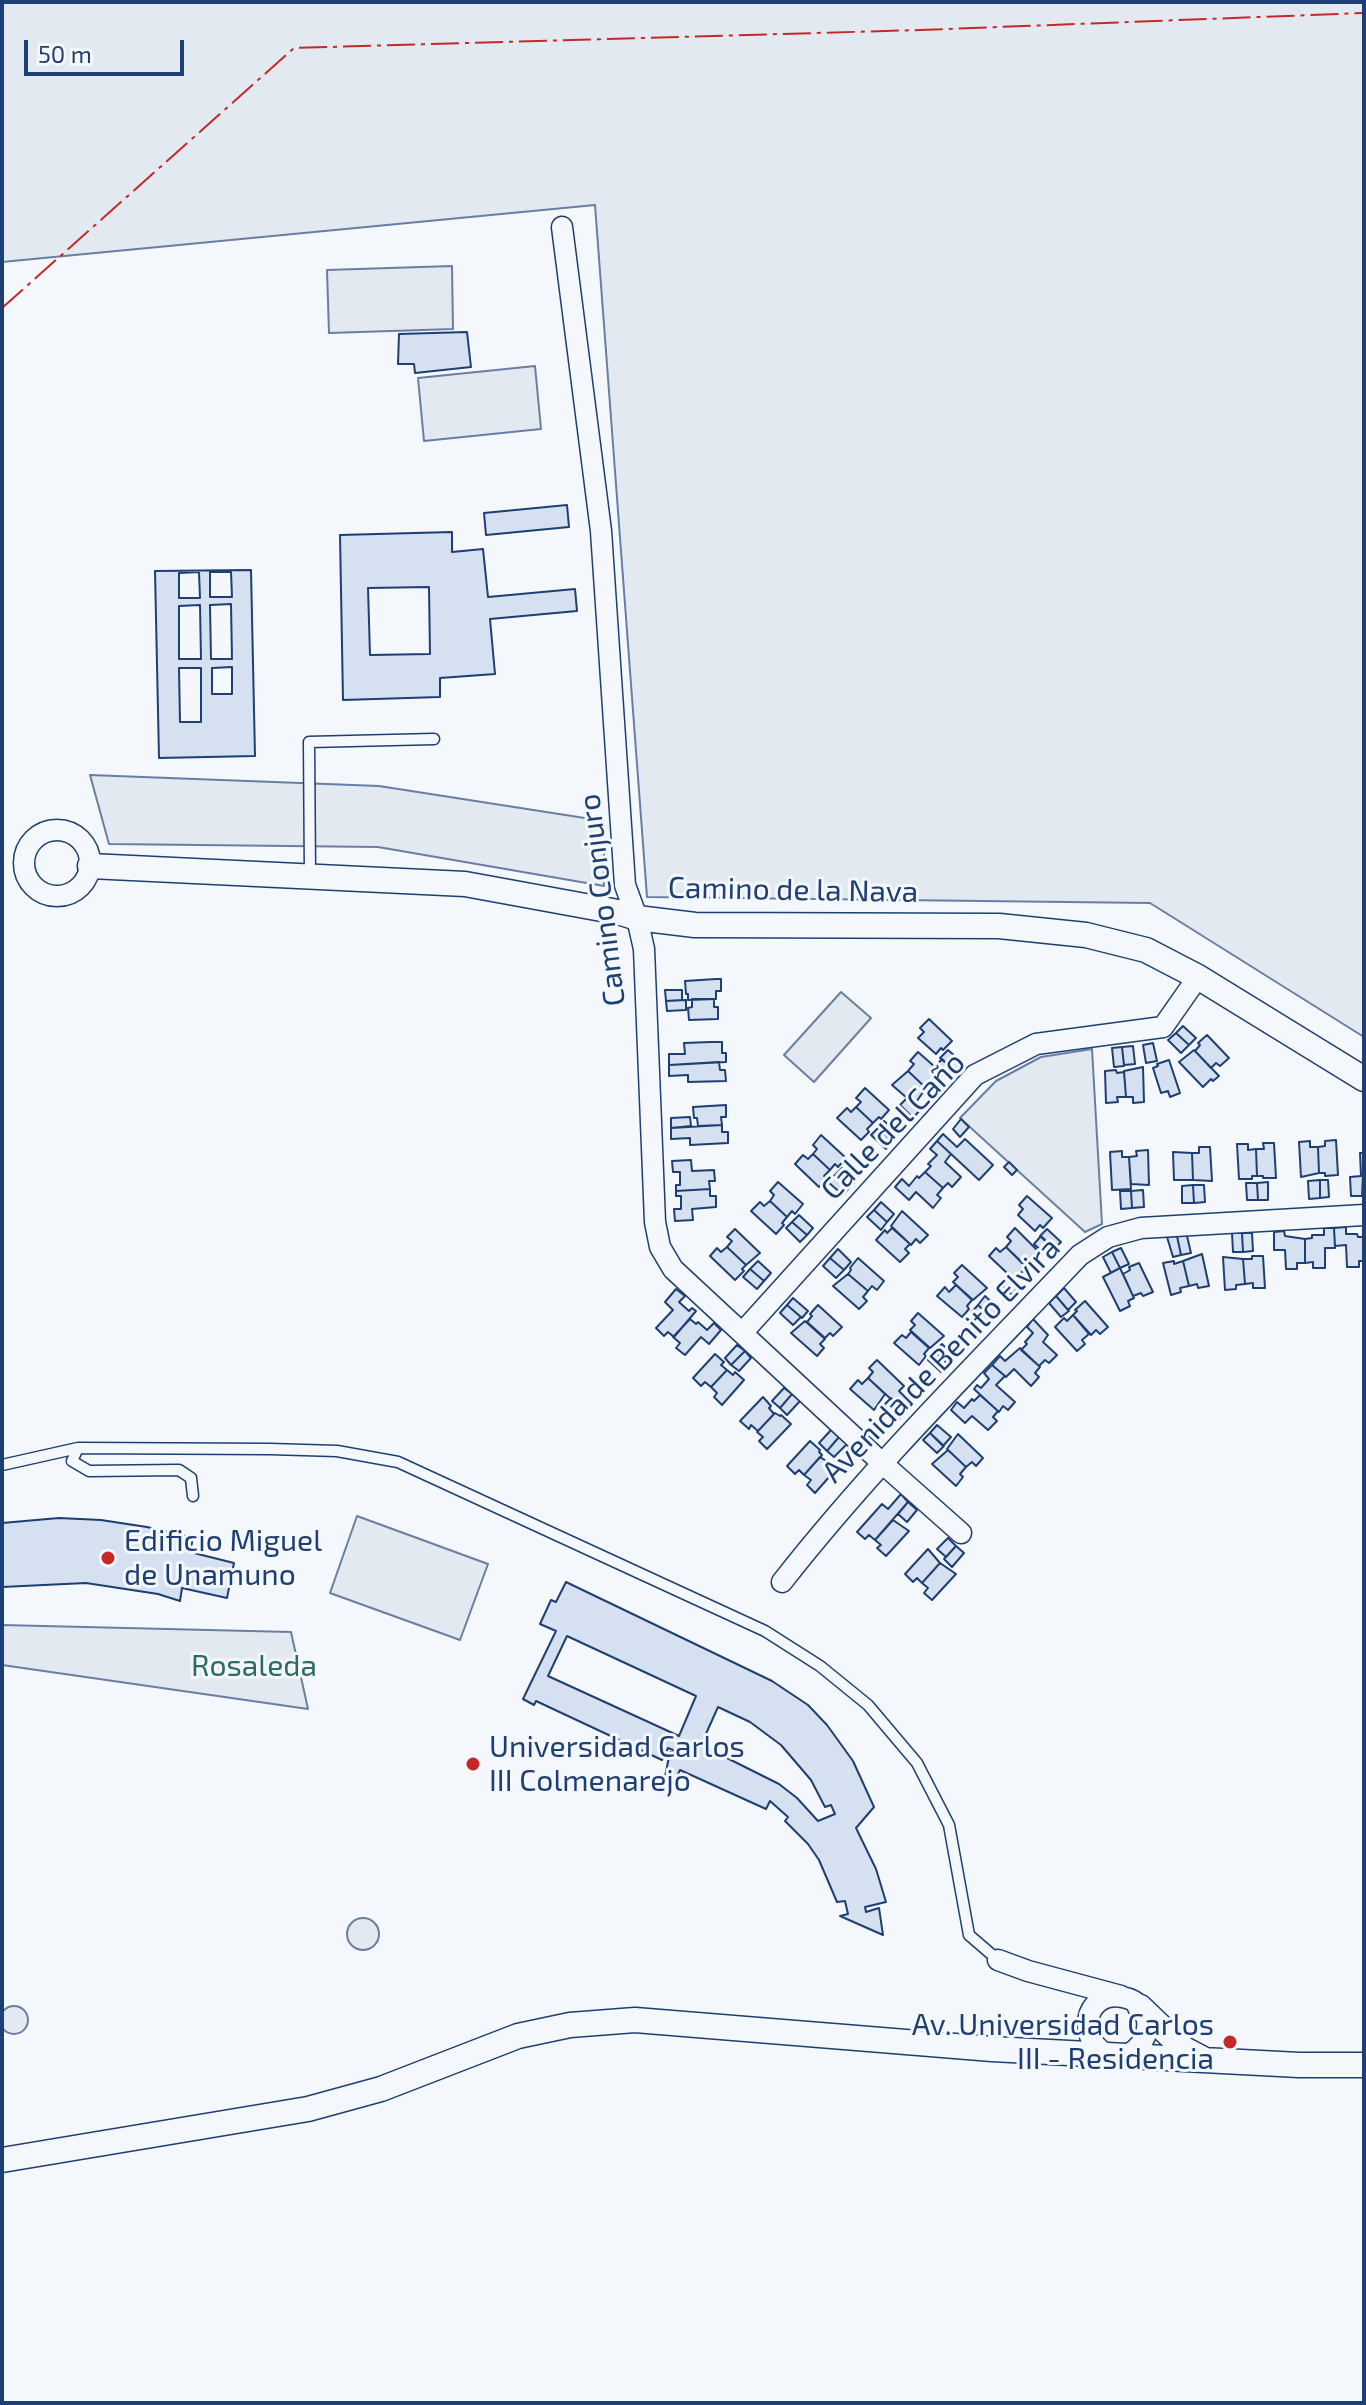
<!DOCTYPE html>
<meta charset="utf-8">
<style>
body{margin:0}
#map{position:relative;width:1366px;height:2405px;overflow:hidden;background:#f4f7fb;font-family:"Exo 2",sans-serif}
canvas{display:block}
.frame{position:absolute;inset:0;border:4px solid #1d3f73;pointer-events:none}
.scale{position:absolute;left:24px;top:40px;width:160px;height:36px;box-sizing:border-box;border:4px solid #1d3f73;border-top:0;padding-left:10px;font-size:24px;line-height:28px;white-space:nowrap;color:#1d3f73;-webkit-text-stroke:6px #f4f7fb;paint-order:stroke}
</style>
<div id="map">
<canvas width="1366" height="2405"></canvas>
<div class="frame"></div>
<div class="scale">50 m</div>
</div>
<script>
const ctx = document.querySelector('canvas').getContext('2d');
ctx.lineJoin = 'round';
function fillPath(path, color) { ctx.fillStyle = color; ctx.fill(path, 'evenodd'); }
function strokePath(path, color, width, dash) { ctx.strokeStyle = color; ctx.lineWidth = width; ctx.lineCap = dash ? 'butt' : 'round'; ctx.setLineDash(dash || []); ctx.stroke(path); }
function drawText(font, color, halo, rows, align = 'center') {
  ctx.font = font + ' "Exo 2",sans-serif'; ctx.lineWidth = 6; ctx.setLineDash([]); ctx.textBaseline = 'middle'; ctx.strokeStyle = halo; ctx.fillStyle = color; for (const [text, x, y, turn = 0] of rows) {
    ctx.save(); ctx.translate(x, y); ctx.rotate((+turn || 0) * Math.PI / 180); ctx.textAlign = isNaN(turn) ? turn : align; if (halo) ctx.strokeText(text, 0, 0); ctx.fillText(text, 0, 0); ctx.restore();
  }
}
const green = new Path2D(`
 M2 2H1364V1037L1150 903 647 897 595 205 2 262Z
 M452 266 453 329 329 333 327 270Z
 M535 366 541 429 424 441 418 378Z
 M90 775 379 786 604 821V886L378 847 109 844Z
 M841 992 871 1018 814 1082 784 1055Z
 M1092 1049 1102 1224 1085 1232 960 1118 996 1081 1041 1057Z
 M357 1516 488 1564 460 1640 330 1593Z
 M2 1625 291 1632 308 1709 2 1665Z
 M347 1934a16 16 0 1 1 32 0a16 16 0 1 1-32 0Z
 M0 2020a14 14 0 1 1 28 0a14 14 0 1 1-28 0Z`);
const building = new Path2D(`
 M467 332 471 367 415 373 414 364H398L399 334Z
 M567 505 569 527 486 535 484 513Z
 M452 532V552L483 549 488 597 575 589 577 611 490 619 495 674 440 678V697L343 700 340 535ZM429 587 430 654 370 655 368 588Z
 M251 570 255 756 159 758 155 571ZM199 572 200 598H179V573ZM210 572H231L232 597H210ZM231 604 232 659H211L210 605ZM200 605 201 659H179V606ZM232 667V694H212V668ZM179 668H201V722H180Z
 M716 979H721V991H716V999L688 1000V994H686L685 981Z
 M665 990H682V1000L666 1001Z
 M692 999H714V1007H718V1019L689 1020 688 1008 692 1007Z
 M686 1000V1010L667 1011 666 1001Z
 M929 1019 952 1041 943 1050 941 1048 936 1054 918 1038 924 1032 920 1028Z
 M1183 1026 1196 1038 1189 1045 1176 1033Z
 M1176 1033 1189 1045 1181 1053 1168 1040Z
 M1207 1035 1229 1058 1220 1066 1216 1063 1211 1068 1195 1051 1200 1045 1198 1043Z
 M711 1042H722V1053H726V1062L669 1065V1054H685L684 1043Z
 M1153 1043 1157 1061 1146 1063 1143 1045Z
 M1133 1046 1135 1064 1124 1065 1122 1047Z
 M1122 1047 1124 1066 1114 1067 1112 1048Z
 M948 1050 964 1064 956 1072 940 1058Z
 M1194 1050 1219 1076 1213 1081 1211 1079 1203 1087 1179 1062Z
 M918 1052 935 1067 942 1059 956 1072 949 1079 943 1074 926 1088 908 1071 914 1064 910 1061Z
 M1169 1060 1180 1093 1170 1097 1168 1091 1161 1093 1153 1068 1158 1066 1157 1064Z
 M719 1062 720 1070H725L726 1081 688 1082V1075L669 1076V1065Z
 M1143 1067 1144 1102 1133 1103V1097H1126L1124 1071Z
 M1116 1070 1117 1073 1124 1072 1126 1097H1117L1118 1102 1106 1103 1105 1071Z
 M908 1071 926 1088 914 1105 920 1110 913 1118 900 1105 907 1098 892 1085Z
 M865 1088 889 1110 881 1119 879 1117 873 1123 856 1107 861 1102 856 1098Z
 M726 1105V1117H721L722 1125 698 1126 697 1118H694L693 1107Z
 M856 1107 873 1123 867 1129 869 1132 861 1140 837 1118 847 1108 851 1112Z
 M690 1117 691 1126 671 1128V1118Z
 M961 1119 969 1127 960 1137 953 1129Z
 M884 1121 899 1134 892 1141 878 1128Z
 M722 1125V1132H728V1143L690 1145V1138L671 1139V1128Z
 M878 1128 892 1141 886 1149 871 1135Z
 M943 1134 957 1147 965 1139 993 1165 979 1180 937 1141Z
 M821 1135 846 1158 838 1167 835 1164 830 1170 813 1154 817 1149 813 1145Z
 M1336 1140 1338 1175 1325 1176V1173H1319L1318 1147 1325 1146V1141Z
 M937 1141 951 1154 945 1162 961 1177 952 1187 948 1183 943 1188 925 1172 931 1166 928 1164 937 1155 930 1149Z
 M1310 1141V1147H1318L1319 1173 1301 1177 1299 1142Z
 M1263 1143H1274L1276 1178H1263V1176H1257L1256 1149H1264Z
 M1237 1144H1248V1150L1256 1149 1257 1176H1252V1179H1239Z
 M1199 1147H1210L1212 1181 1193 1180 1192 1153H1199Z
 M1148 1150 1149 1185 1131 1184 1129 1157 1137 1156 1136 1151Z
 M1122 1151V1157H1129L1131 1189 1112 1190 1110 1152Z
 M1173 1152 1192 1153 1193 1180H1174Z
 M1360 1153H1364L1362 1196H1351L1350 1177 1361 1176Z
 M813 1154 830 1170 824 1176 827 1179 819 1187 795 1164 803 1155 808 1159Z
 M691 1160 692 1171 714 1170 715 1181H709L710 1189 676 1191V1185H680V1172H673L672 1161Z
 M1009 1162 1017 1170 1012 1175 1004 1167Z
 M842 1168 856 1181 849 1188 835 1175Z
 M925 1172 943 1188 937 1195 941 1198 933 1208 916 1192 909 1200 895 1187 902 1179 909 1186 917 1176 919 1178Z
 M835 1175 849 1188 843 1195 828 1182Z
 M1320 1180H1328L1329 1197 1320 1198Z
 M1320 1180V1198L1309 1199 1308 1181Z
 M778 1182 803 1204 795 1214 792 1211 787 1217 770 1201 774 1195 770 1191Z
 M1268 1182V1200H1258L1257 1183Z
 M1246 1183H1257L1258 1200H1247Z
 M1193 1185H1204L1205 1202 1194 1203Z
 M1193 1185 1194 1203H1182V1186Z
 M710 1189V1196H716V1207L692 1209 693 1220 675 1221 674 1209H681V1196H676V1191Z
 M1143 1190 1144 1207 1132 1208 1131 1191Z
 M1120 1191H1131L1132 1208 1121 1209Z
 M1027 1196 1052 1218 1043 1228 1040 1225 1035 1231 1018 1215 1023 1209 1019 1205Z
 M770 1201 787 1217 782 1223 784 1225 776 1234 751 1211 760 1202 764 1206Z
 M881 1202 894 1214 887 1222 874 1210Z
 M874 1210 887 1222 881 1230 867 1217Z
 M902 1211 928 1235 920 1243 916 1239 911 1245 891 1226Z
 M799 1215 813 1228 807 1235 792 1222Z
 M792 1222 807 1235 800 1242 786 1228Z
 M1346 1227V1234H1357L1358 1237H1364V1261H1359V1267H1347L1346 1245 1335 1246 1334 1228Z
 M892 1228 910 1244 905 1249 909 1253 900 1262 876 1240 885 1230 887 1233Z
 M1015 1228 1038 1251 1030 1259 1028 1257 1022 1263 1006 1247 1011 1241 1007 1237Z
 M1324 1228H1334L1335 1248H1325V1268H1313V1262L1305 1263V1239L1312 1238V1235H1324Z
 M735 1229 760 1253 746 1265 727 1247 732 1241 727 1237Z
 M1047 1229 1061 1242 1054 1249 1040 1236Z
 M1284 1231 1285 1236 1305 1239V1263H1297V1269H1286L1285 1250H1274V1232Z
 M1232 1233H1242L1243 1252H1233Z
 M1242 1233H1252L1253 1251 1243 1252Z
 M1041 1236 1054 1249 1047 1256 1034 1244Z
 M1177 1236H1187L1191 1253 1181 1255Z
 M1177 1236 1181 1255 1173 1257 1167 1237Z
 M727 1247 746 1265 742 1269 744 1271 735 1280 710 1256 717 1248 721 1252Z
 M1006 1247 1030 1270 1026 1274 1023 1271 1014 1280 1020 1286 1012 1295 999 1283 1008 1274 989 1256 996 1248 1000 1252Z
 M1121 1248 1129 1264 1120 1268 1112 1252Z
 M838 1249 851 1262 844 1270 830 1258Z
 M1112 1252 1120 1268 1111 1273 1103 1257Z
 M1202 1254 1209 1286 1198 1288 1197 1284 1189 1286 1183 1261Z
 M1252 1256H1263L1265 1288H1253V1283L1245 1284 1243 1259H1252Z
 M1223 1257 1243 1259 1245 1284 1236 1285V1289L1225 1290Z
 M830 1258 844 1270 836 1278 823 1266Z
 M858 1258 884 1281 877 1290 872 1286 868 1291 848 1274 851 1270 850 1268Z
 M758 1261 771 1273 764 1281 750 1269Z
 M1174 1261V1264L1183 1261 1189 1286 1180 1288 1181 1292 1171 1295 1163 1263Z
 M1139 1263 1153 1292 1143 1296 1141 1293 1133 1296 1123 1274 1130 1270 1129 1267Z
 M962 1265 987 1288 973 1300 953 1282 958 1277 954 1273Z
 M1120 1268 1134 1298 1128 1301 1130 1306 1120 1311 1103 1277Z
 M750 1269 764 1281 757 1289 743 1277Z
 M848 1274 868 1291 863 1297 867 1301 859 1309 833 1286Z
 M956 1285 972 1300 967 1306 969 1309 962 1317 937 1296 945 1287 949 1292Z
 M1064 1288 1076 1302 1068 1310 1056 1296Z
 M676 1289 685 1296 679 1302 689 1311 692 1308 696 1311 674 1337 668 1332 664 1336 656 1328 673 1310 665 1302Z
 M985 1296 999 1309 991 1317 978 1305Z
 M1056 1296 1069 1311 1061 1317 1049 1303Z
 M793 1298 808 1311 802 1318 787 1305Z
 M1085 1301 1108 1327 1100 1334 1096 1330 1091 1335 1073 1315 1077 1311 1075 1310Z
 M787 1305 801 1317 793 1325 780 1313Z
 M818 1305 842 1327 833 1336 830 1333 825 1338 807 1322 812 1316 810 1314Z
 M978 1305 991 1317 984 1325 971 1313Z
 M918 1313 944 1336 930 1348 910 1330 915 1325 911 1321Z
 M1073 1315 1089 1334 1082 1340 1085 1344 1077 1351 1055 1327 1064 1318 1067 1321Z
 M690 1319 696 1324 698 1322 707 1330 714 1323 721 1330 709 1344 701 1337 685 1355 676 1348 680 1343 673 1337Z
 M1033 1319 1048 1335 1043 1342 1057 1355 1049 1363 1045 1360 1039 1366 1021 1350 1027 1344 1025 1342 1033 1333 1027 1327Z
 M805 1321 825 1339 820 1344 824 1348 817 1356 791 1333Z
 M911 1332 929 1348 924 1354 926 1356 919 1365 894 1343 902 1335 906 1338Z
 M942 1344 955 1357 948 1364 934 1352Z
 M737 1345 745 1351 731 1365 725 1358Z
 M1020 1348 1040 1367 1035 1373 1039 1377 1031 1386 1014 1369 1006 1377 992 1365 1000 1356 1005 1361Z
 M745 1351 751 1358 739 1371 731 1365Z
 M934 1352 948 1364 941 1372 928 1360Z
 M715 1354 724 1362 721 1365 727 1370 711 1387 705 1382 701 1386 693 1378Z
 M877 1360 904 1386 899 1391 912 1404 905 1412 868 1378 873 1372 869 1368Z
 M992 1365 1005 1376 996 1385 1015 1402 1008 1410 1003 1406 999 1412 974 1389 977 1385 981 1388 989 1379 984 1373Z
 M727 1370 733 1375 735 1372 744 1380 722 1405 714 1397 717 1393 711 1387Z
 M868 1378 885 1394 874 1410 850 1389 858 1380 862 1384Z
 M784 1388 792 1394 780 1408 772 1401Z
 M792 1394 800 1401 787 1415 780 1408Z
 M980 1395 998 1411 993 1417 997 1421 988 1430 972 1416 965 1423 951 1410 957 1402 964 1408 972 1399 974 1401Z
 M763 1397 771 1406 769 1408 774 1414 758 1431 751 1425 749 1429 740 1421Z
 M891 1398 905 1412 899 1419 884 1405Z
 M775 1413 780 1416 781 1415 791 1424 767 1449 759 1441 763 1437 757 1432Z
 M937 1425 951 1437 943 1446 930 1433Z
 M831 1430 839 1437 827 1451 819 1443Z
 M930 1433 944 1446 937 1453 923 1440Z
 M958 1434 983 1458 976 1466 972 1462 966 1467 947 1449Z
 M839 1437 847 1444 834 1457 827 1451Z
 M810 1441 820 1450 819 1452 822 1455 804 1475 799 1470 795 1474 787 1466Z
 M948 1450 966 1467 960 1474 963 1477 956 1486 932 1464Z
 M820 1457 837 1468 815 1493 807 1485 811 1480 804 1475Z
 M901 1494 908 1502 875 1540 869 1535 865 1539 857 1532 882 1504 888 1509Z
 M908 1502 917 1510 907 1522 898 1514Z
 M59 1518 101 1520 147 1527 193 1538 190 1552 234 1563 227 1598 182 1588 180 1601 158 1594 86 1583 2 1587V1523Z
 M893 1520 909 1531 886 1556 877 1548 881 1545 875 1540Z
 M948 1538 956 1546 946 1557 937 1549Z
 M956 1546 964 1553 952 1567 944 1559Z
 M928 1549 940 1563 922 1583 917 1578 913 1582 905 1574Z
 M940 1563 956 1574 932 1600 924 1593 928 1588 922 1583Z
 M566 1582 772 1681 808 1705 827 1725 853 1761 874 1807 856 1828 876 1869 886 1902 865 1907 866 1912 879 1908 883 1935 840 1916 848 1914 845 1901 837 1902 819 1860 808 1844 785 1821 788 1817 770 1801 766 1809 680 1770 671 1790 663 1786 670 1752H678L668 1748 662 1760 536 1701 534 1705 523 1699 556 1631 540 1624 551 1600 556 1602ZM567 1636 696 1696 679 1736 548 1676ZM718 1707 750 1722 781 1745 811 1780 825 1807 831 1805 835 1814 818 1821 797 1798 779 1784 701 1745Z`);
const service = new Path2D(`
 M310 876 309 742 434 739
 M78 1448 72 1461 89 1471 179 1470 191 1478 193 1496
 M2 1465 78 1448 270 1449 337 1451 398 1462 765 1631 820 1666 868 1705 917 1763 949 1825 969 1935 998 1960`);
const minor = new Path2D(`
 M562 227 601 531 625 885 637 918 644 949 655 1222 660 1247 673 1269 882 1463 961 1533
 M24 863a33 33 0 1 1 66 0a33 33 0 1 1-66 0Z
 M742 1333 975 1075 1036 1044 1163 1027 1198 977
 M782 1582C873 1466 978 1362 1080 1255L1108 1237 1141 1228 1364 1215
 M998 1960 1028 1971 1121 1996
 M1111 2056C1074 2042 1084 1990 1122 1997 1158 2003 1154 2049 1120 2057`);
const tertiary = new Path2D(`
 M90 866 465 884 618 912 637 918 695 925 999 926 1086 935 1146 950 1198 977 1364 1079
 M1140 2007 1184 2049 1205 2060
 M2 2160 308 2109 381 2089 518 2036 570 2025 635 2020 992 2049 1299 2065H1364`);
const power = new Path2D(`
 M2 308 294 48 920 30 1364 13`);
const markers = [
 [108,1558,8,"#c62828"],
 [473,1764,8,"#c62828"],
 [1230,2042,8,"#c62828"]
];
const streetNames = [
 ["Camino de la Nava",793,890,1],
 ["Camino Conjuro",602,900,-97],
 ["Calle del Caño",893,1126,-46],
 ["Avenida de Benito Elvira",941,1360,-46]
];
const poiNames = [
 ["Edificio Miguel",124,1541],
 ["de Unamuno",124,1575],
 ["Universidad Carlos",489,1747],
 ["III Colmenarejo",489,1781],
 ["Av. Universidad Carlos",1214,2025,"right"],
 ["III - Residencia",1214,2059,"right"]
];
const parkNames = [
 ["Rosaleda",254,1666]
];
fillPath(green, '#e3e9f0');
strokePath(green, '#687fa3', 2);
fillPath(building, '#d5e0f0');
strokePath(building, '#1d3f73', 2);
strokePath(service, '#1d3f73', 13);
strokePath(minor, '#1d3f73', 23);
strokePath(tertiary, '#1d3f73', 27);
strokePath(service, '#f4f7fb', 10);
strokePath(minor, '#f4f7fb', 20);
strokePath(tertiary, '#f4f7fb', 24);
strokePath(power, '#c62828', 2, [28, 6, 4, 6]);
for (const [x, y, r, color] of markers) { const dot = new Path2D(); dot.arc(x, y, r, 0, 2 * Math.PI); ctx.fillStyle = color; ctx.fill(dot); strokePath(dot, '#f4f7fb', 3); }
drawText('30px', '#1d3f73', '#f4f7fb', streetNames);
drawText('30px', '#1d3f73', '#f4f7fb', poiNames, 'left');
drawText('30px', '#2c6c60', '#f4f7fb', parkNames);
</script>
